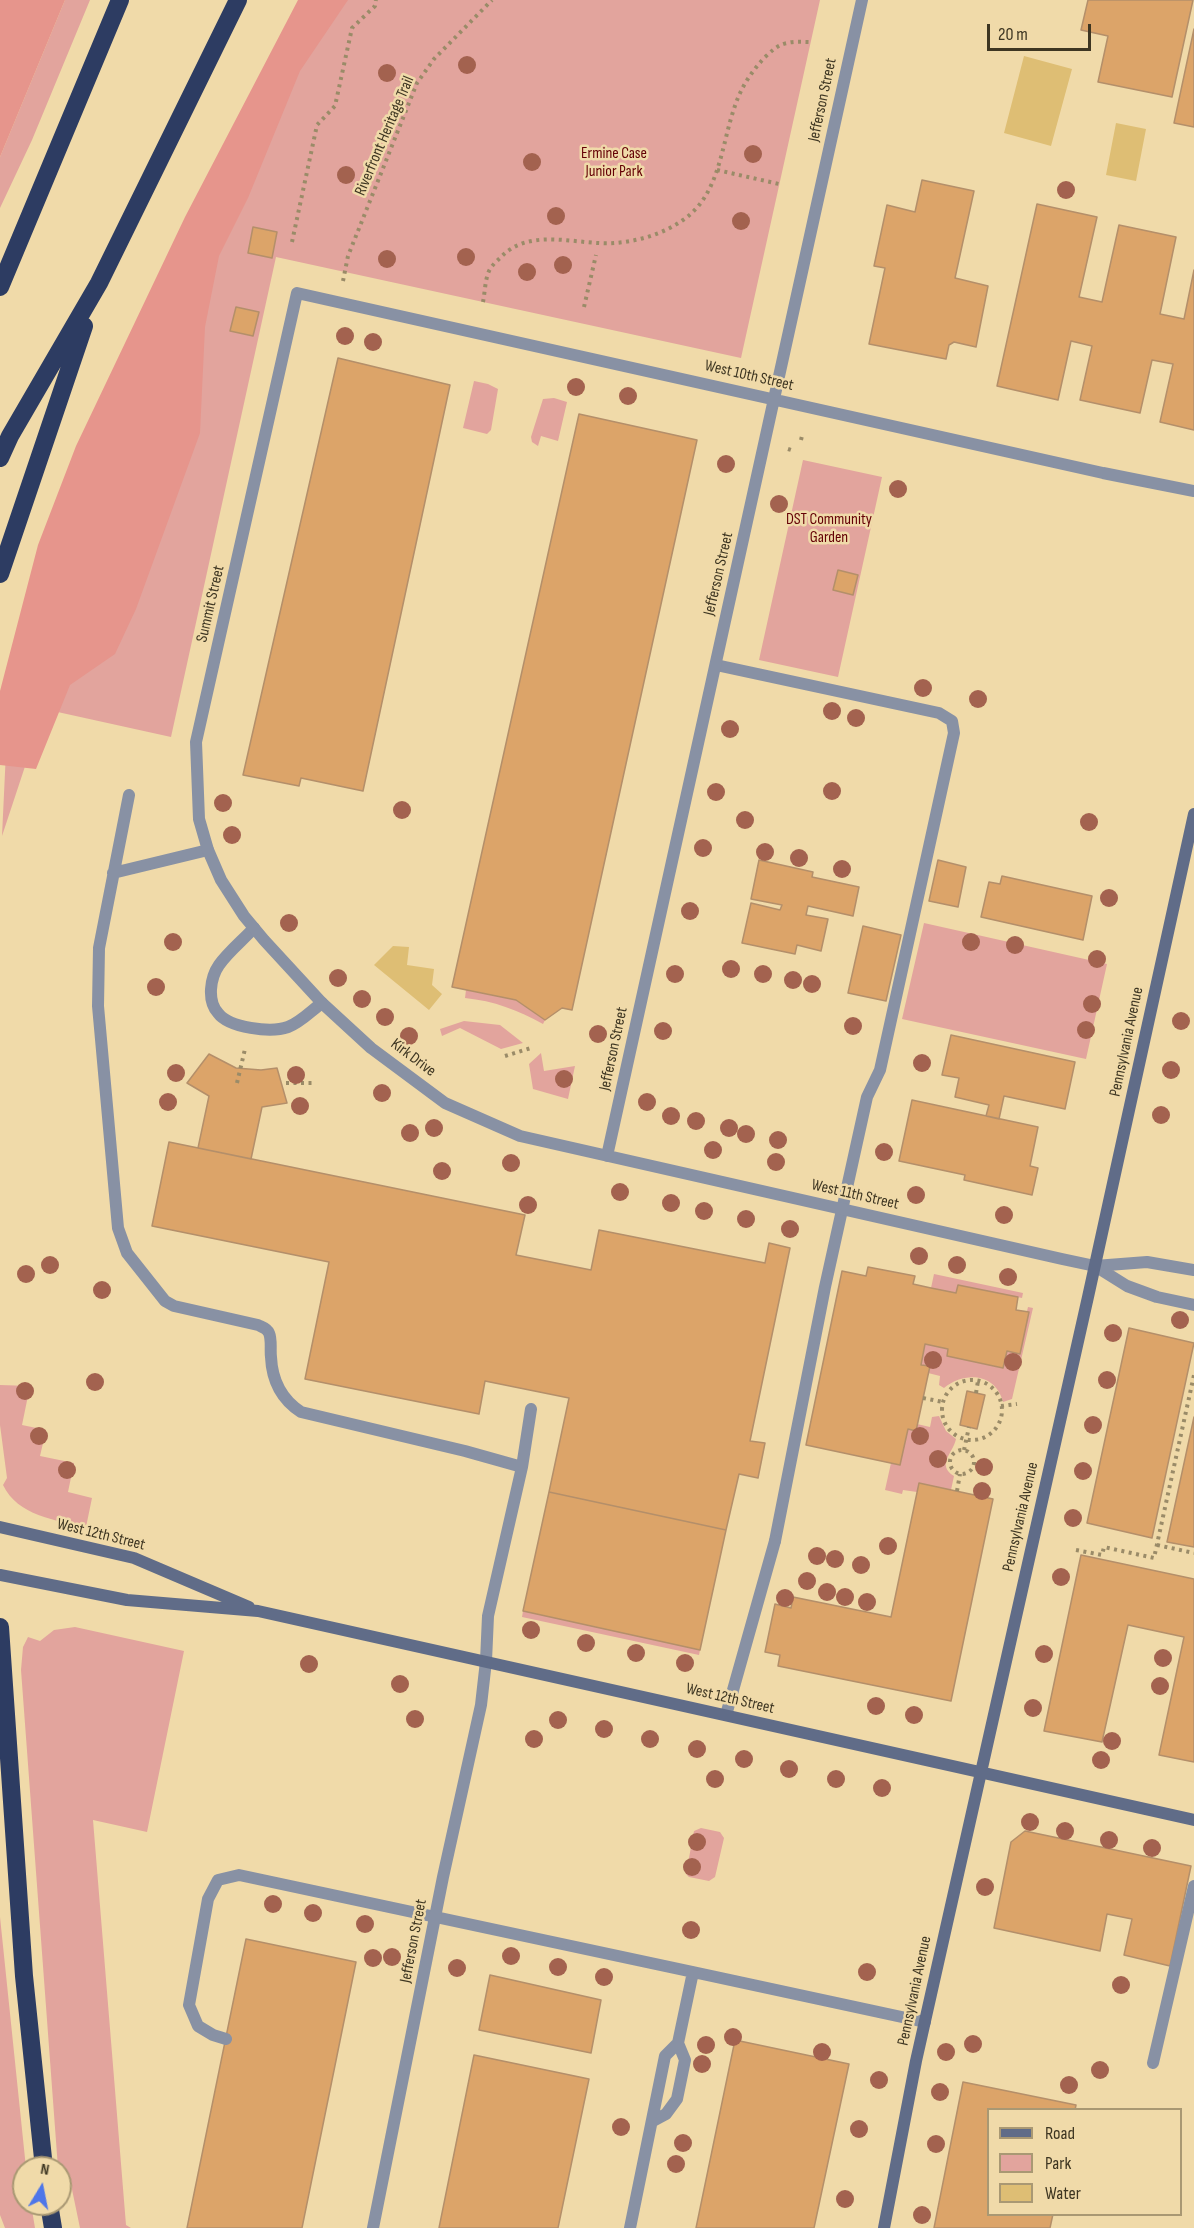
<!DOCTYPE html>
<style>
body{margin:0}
#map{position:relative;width:1194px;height:2228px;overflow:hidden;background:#f0daa9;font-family:"Sofia Sans Condensed",sans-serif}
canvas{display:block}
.legend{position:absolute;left:987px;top:2108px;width:195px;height:108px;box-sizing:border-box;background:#f0daa9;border:2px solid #a99873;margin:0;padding:8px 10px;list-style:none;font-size:18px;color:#3e3622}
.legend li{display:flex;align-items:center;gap:12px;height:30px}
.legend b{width:30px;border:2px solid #a99873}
.north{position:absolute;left:12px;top:2156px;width:60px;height:60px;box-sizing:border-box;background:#f0daa9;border:2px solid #a99873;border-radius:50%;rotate:10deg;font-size:16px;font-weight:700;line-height:24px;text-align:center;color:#3e3622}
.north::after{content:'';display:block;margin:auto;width:21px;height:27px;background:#4e76e9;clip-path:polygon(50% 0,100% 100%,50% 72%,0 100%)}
.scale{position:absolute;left:987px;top:24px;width:104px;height:27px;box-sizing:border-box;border:3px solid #3e3622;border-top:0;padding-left:8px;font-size:18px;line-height:21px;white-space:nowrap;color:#3e3622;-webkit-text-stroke:4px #f0daa9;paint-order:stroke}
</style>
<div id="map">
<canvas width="1194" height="2228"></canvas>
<ul class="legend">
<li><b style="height:8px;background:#606c88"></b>Road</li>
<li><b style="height:16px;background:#e2a49d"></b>Park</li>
<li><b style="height:16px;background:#debe74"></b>Water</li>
</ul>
<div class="north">N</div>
<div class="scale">20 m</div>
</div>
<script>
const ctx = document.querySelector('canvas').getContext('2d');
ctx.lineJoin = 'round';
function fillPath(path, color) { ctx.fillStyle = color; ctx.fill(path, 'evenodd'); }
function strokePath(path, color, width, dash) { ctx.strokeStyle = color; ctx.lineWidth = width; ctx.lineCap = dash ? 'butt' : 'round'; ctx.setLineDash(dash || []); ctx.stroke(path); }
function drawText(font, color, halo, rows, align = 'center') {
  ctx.font = font + ' "Sofia Sans Condensed",sans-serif'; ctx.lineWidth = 5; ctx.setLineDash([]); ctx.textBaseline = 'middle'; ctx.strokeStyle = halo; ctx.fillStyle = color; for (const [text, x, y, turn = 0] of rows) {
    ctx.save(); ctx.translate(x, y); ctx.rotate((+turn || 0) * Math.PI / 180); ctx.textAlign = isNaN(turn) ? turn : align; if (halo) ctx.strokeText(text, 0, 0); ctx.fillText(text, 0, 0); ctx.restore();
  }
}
const green = new Path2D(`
 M65 0H90L32 140 0 208V157Z
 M319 0H820L741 358 276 257 171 737 44 709 2 836 9 688Z
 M474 381 488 384 498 389 491 430 487 434 463 428Z
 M554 398 567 402 558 441 541 436 538 446 532 442 531 437 543 399Z
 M803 460 882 477 838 677 759 660Z
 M924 923 1107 964 1086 1059 902 1019Z
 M466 990 516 1000 545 1020 543 1024C518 1010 494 1001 465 998Z
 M464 1021 500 1025 523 1043 501 1049 460 1028 442 1036 440 1029Z
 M541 1053 544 1071 575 1066 568 1099 533 1089 529 1064Z
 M934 1274 1023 1293 1022 1298 958 1285 956 1293 931 1288Z
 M1028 1307 1033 1308 1012 1399 1003 1402C996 1373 964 1371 944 1388L939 1385 940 1376 928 1373 929 1366 921 1365 925 1344 948 1349 947 1356 1007 1351 1020 1354 1029 1312 1027 1311Z
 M0 1385 30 1386 22 1425 46 1430 40 1456 74 1463 68 1492 92 1498 86 1527C55 1520 18 1516 3 1485L7 1478 0 1425Z
 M939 1416 946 1431 956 1439C953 1453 936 1465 954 1476L951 1490 919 1483 917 1492 903 1490 902 1494 885 1490 891 1463 899 1465 908 1429 916 1431 917 1424 930 1427 932 1417Z
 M523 1611 700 1650 699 1655 522 1617Z
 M75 1627 184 1651 147 1832 93 1820 126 2225 131 2228H80L69 2175 58 2168 21 1670 23 1647 28 1637 40 1641 54 1630Z
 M701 1828 720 1832 724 1838 715 1877 709 1881 689 1877 686 1874 694 1831Z
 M0 1917 26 2168H24V2204H31L35 2228H5L0 2215Z`);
const forest = new Path2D(`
 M0 0H65L0 157Z
 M298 0H348L300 71 248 198 219 256 205 327 200 433 136 609 115 654 70 685 36 769 0 765V691L38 545 76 446 185 217Z`);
const water = new Path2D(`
 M1024 56 1072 69 1051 146 1004 133Z
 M1116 123 1146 129 1136 181 1106 175Z
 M393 946 409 947 407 965 434 969 432 985 442 994 429 1010 374 965Z`);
const building = new Path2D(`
 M1088 0H1193L1172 97 1098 82 1108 36 1081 30Z
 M1194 29V127L1174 123Z
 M922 180 974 191 955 278 988 286 976 347 954 342 949 345 946 359 869 344 885 268 874 266 887 205 915 212Z
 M1037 204 1097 217 1079 297 1102 302 1119 225 1176 237 1160 314 1184 319 1194 270V430L1160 422 1173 364 1152 360 1140 413 1080 400 1092 346 1071 341 1058 400 997 386Z
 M253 227 277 232 272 258 248 253Z
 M236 307 259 312 253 336 230 331Z
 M338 358 450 385 363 791 301 778 299 786 243 775Z
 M579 414 697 440 572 1010 562 1008 545 1020 516 1000 452 987Z
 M838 570 858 575 853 595 833 590Z
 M759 860 813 872 812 877 859 887 853 916 808 906 806 915 828 919 821 951 797 945 795 954 742 943 751 903 780 910 782 905 751 899Z
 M938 860 966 867 958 907 929 901Z
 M1002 876 1092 896 1083 940 981 917 989 882 1000 884Z
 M863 926 901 935 886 1001 848 993Z
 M951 1035 1075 1062 1065 1109 1004 1096 999 1119 986 1116 989 1105 955 1097 959 1078 942 1075Z
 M209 1054 236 1068 261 1070 277 1068 287 1103 262 1107 251 1159 198 1148 209 1096 187 1083Z
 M912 1100 1038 1127 1030 1166 1038 1168 1032 1195 964 1180 965 1175 899 1161Z
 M169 1142 525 1215 516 1255 591 1270 599 1230 765 1263 769 1243 790 1248 750 1441 765 1443 758 1478 739 1474 726 1530 549 1492 569 1398 485 1381 479 1414 305 1379 329 1262 152 1226Z
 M868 1267 915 1276 913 1284 931 1288 956 1293 958 1285 1018 1297 1016 1310 1029 1312 1020 1354 1007 1351 1003 1368 947 1356 948 1349 925 1344 921 1365 930 1366 916 1431 908 1429 900 1465 806 1445 842 1271 866 1276Z
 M1129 1328 1194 1343 1152 1538 1087 1523Z
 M967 1391 985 1395 977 1429 960 1425Z
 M1194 1417V1547L1167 1542Z
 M919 1483 993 1499 951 1701 778 1666 780 1655 765 1652 775 1604 791 1608 793 1597 891 1617Z
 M549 1492 726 1530 700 1650 523 1611Z
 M1081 1555 1194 1579V1762L1159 1755 1184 1637 1128 1625 1102 1742 1044 1731Z
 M1025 1831 1191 1866 1170 1966 1124 1955 1132 1919 1107 1914 1100 1951 994 1928 1011 1842Z
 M246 1939 356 1962 302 2228H187Z
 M490 1975 601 2000 591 2053 479 2030Z
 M735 2040 849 2064 814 2228H696Z
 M474 2055 589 2079 558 2228H439Z
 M963 2082 1076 2105 1075 2110H988V2214H1053L1050 2228H934Z`);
const path = new Path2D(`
 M717 170 779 184
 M292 242 317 125 335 106 352 28 375 6 376 0
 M343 281 348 256 417 83 434 59 492 0
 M483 302C485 292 485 280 489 271 492 265 497 261 501 257 531 226 579 246 615 243 639 241 663 234 683 220 721 194 721 143 736 103 742 86 752 71 765 57 772 51 777 45 787 43 794 41 802 42 810 42
 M584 307 596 255
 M801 440 802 436
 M788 449 794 451
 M505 1056 531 1048
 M237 1083 245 1049
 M286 1083H312
 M942 1410a30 30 0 1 1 60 0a30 30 0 1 1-60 0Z
 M976 1393 978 1381
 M923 1398 943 1402
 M1001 1406 1017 1404
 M964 1450 969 1427
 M950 1462a12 12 0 1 1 24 0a12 12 0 1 1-24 0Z
 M957 1491 960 1474
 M1157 1545 1194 1553
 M1076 1550 1102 1555 1104 1547 1154 1558 1194 1375`);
const lane = new Path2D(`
 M716 665 939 713 952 721 954 733 880 1070 867 1097 825 1287 775 1541
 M129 795 99 948 98 1006 118 1228 127 1253 165 1301 174 1306 258 1325C262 1327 267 1328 269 1333 272 1340 270 1350 271 1357 272 1380 281 1399 301 1412L465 1451 522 1467
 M113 873 208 850
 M254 928C243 940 228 952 219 965 210 978 207 1001 218 1013 229 1028 271 1033 288 1027 300 1023 312 1010 322 1003
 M486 1661 488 1616 522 1467 531 1409
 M693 1972 925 2022
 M226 2039 213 2035 198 2026 189 2005 208 1899 218 1880 239 1875 693 1972 678 2043 685 2060 677 2099 666 2114 653 2121
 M1153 2063 1194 1886
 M630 2228 665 2056 678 2043`);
const street = new Path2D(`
 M1194 491 1103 473 297 293 196 742 199 819 208 850 221 880 244 916 264 940 322 1003 371 1048 445 1103 520 1136 1062 1259 1095 1266 1147 1262 1194 1270
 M607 1156 862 0
 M1095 1266 1127 1286 1157 1297 1194 1305
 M726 1715 775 1541
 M373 2228 443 1877 481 1705 486 1661`);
const secondary = new Path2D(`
 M0 1527 134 1558 249 1607
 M0 1575 127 1600 258 1611 1194 1820
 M884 2228 916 2061 1088 1297 1194 814`);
const highway = new Path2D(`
 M0 287 120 0
 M0 458 10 436 99 283 238 0
 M0 574 84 326
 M0 1627 24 1976 44 2168
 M49 2204 53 2228`);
const trees = [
 [467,65],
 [387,73],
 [753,154],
 [532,162],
 [346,175],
 [1066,190],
 [556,216],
 [741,221],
 [466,257],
 [387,259],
 [563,265],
 [527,272],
 [345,336],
 [373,342],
 [576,387],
 [628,396],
 [726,464],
 [898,489],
 [779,504],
 [923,688],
 [978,699],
 [832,711],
 [856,718],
 [730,729],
 [832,791],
 [716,792],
 [223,803],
 [402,810],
 [745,820],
 [1089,822],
 [232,835],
 [703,848],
 [765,852],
 [799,858],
 [842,869],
 [1109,898],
 [690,911],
 [289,923],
 [173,942],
 [971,942],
 [1015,945],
 [1097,959],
 [731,969],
 [675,974],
 [763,974],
 [338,978],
 [793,980],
 [812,984],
 [156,987],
 [362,999],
 [1092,1004],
 [385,1017],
 [1181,1021],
 [853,1026],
 [1086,1030],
 [663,1031],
 [598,1034],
 [409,1036],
 [922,1063],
 [1171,1070],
 [176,1073],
 [296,1075],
 [564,1079],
 [382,1093],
 [168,1102],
 [647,1102],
 [300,1106],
 [1161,1115],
 [671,1116],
 [696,1121],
 [434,1128],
 [729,1128],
 [410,1133],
 [746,1134],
 [778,1140],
 [713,1150],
 [884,1152],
 [776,1162],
 [511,1163],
 [442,1171],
 [620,1192],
 [916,1195],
 [671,1203],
 [528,1205],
 [704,1211],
 [1004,1215],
 [746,1219],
 [790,1229],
 [919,1256],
 [50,1265],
 [957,1265],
 [26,1274],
 [1008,1277],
 [102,1290],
 [1180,1320],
 [1113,1333],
 [933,1360],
 [1013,1362],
 [1107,1380],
 [95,1382],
 [25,1391],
 [1093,1425],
 [39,1436],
 [920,1436],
 [938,1459],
 [984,1467],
 [67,1470],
 [1083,1471],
 [982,1491],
 [1073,1518],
 [888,1546],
 [817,1556],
 [835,1559],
 [861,1565],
 [1061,1577],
 [807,1581],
 [827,1592],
 [845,1597],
 [785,1598],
 [867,1602],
 [531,1630],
 [586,1643],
 [636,1653],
 [1044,1654],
 [1163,1658],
 [685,1663],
 [309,1664],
 [400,1684],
 [1160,1686],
 [876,1706],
 [1033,1708],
 [914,1715],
 [415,1719],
 [558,1720],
 [604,1729],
 [534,1739],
 [650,1739],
 [1112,1741],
 [697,1749],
 [744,1759],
 [1101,1760],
 [789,1769],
 [715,1779],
 [836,1779],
 [882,1788],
 [1030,1822],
 [1065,1831],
 [1109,1840],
 [697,1842],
 [1152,1848],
 [692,1867],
 [985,1887],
 [273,1904],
 [313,1913],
 [365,1924],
 [691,1930],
 [511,1956],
 [392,1957],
 [373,1958],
 [558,1967],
 [457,1968],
 [867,1972],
 [604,1977],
 [1121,1985],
 [733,2037],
 [973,2044],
 [706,2045],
 [822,2052],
 [946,2052],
 [702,2064],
 [1100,2070],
 [879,2080],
 [1069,2085],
 [940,2092],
 [621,2127],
 [859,2129],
 [683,2143],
 [936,2144],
 [676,2164],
 [845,2199],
 [922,2215]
];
const streetNames = [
 ["Jefferson Street",823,100,-78],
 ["Riverfront Heritage Trail",385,136,-67],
 ["West 10th Street",749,376,13],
 ["Jefferson Street",719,574,-77],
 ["Summit Street",211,604,-77],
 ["Pennsylvania Avenue",1127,1042,-78],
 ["Jefferson Street",614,1049,-78],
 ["Kirk Drive",413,1058,37],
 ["West 11th Street",855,1195,13],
 ["Pennsylvania Avenue",1021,1517,-77],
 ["West 12th Street",101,1535,14],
 ["West 12th Street",730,1699,13],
 ["Jefferson Street",414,1941,-79],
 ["Pennsylvania Avenue",915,1991,-78]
];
const parkNames = [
 ["Ermine Case",614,154],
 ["Junior Park",614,172],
 ["DST Community",829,520],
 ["Garden",829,538]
];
fillPath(green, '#e2a49d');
fillPath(forest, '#e6958c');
fillPath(water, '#debe74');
fillPath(building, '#dca469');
strokePath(building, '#b48f6a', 1.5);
strokePath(path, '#9a8b68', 4, [3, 4.5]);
strokePath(lane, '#8891a4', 12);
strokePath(street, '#8891a4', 12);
strokePath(secondary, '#606c88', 12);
strokePath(highway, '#2d3c62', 18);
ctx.fillStyle = '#a3624f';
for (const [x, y] of trees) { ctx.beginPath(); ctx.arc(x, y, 9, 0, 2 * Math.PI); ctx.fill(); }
drawText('16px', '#3e3622', '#f0daa9', streetNames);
drawText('16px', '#640005', '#f0daa9', parkNames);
</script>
